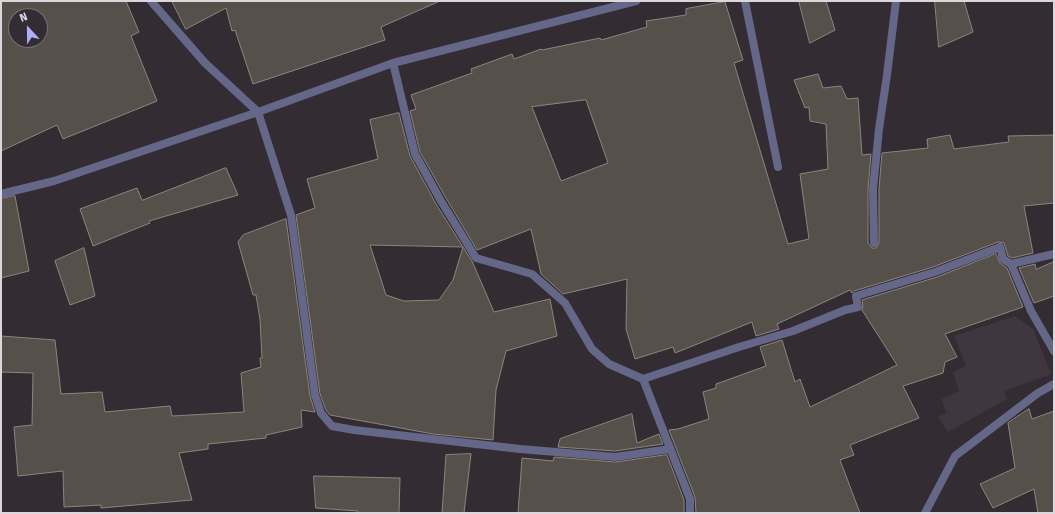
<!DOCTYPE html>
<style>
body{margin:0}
#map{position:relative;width:1055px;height:514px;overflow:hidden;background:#332d33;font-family:"Fira Sans",sans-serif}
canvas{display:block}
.frame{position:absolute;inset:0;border:2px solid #dbd8dc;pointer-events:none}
.north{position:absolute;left:8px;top:8px;width:40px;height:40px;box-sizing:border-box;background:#332d33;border:1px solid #767177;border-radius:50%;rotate:338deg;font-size:11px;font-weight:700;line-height:16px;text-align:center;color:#dbd8dc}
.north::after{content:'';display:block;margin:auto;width:14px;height:18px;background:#afaefa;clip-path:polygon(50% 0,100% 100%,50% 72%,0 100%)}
</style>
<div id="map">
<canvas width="1055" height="514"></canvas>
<div class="frame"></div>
<div class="north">N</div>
</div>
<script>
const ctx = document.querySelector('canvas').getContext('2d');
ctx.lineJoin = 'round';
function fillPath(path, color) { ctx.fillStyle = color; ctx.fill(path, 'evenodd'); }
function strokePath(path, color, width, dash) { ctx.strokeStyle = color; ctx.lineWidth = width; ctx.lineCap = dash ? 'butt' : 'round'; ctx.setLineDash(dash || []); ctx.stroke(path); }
const built = new Path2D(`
 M1015 316 1033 329 1051 374 1004 391 1007 399 948 432 938 417 946 413 942 399 959 391 953 372 966 366 954 336Z`);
const building = new Path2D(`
 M1 1H126L139 32 131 36 157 101 63 139 57 125 1 151ZM16 16H40V40H16Z
 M172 1H440L381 27 385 40 253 84 235 30 232 31 226 8 186 29Z
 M799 1H826L835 30 810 43Z
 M935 1H964L973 32 939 47Z
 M725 2 743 60 734 63 788 244 809 239 800 174 828 169 826 124 810 121 809 107 805 108 794 80 818 74 823 88 841 86 847 99 858 98 862 155 871 154 868 189V243L872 248H876L879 243V189L882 153 928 148 927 139 950 135 954 149 1009 142 1008 136 1054 135V203L1024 206 1033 253 1012 258 1008 256 1004 243 998 242 933 267 854 291 852 293 850 290 777 324 779 329 756 336 752 322 675 353 673 347 635 359 626 329 627 279 563 294 541 274 531 229 477 250 446 198 420 152 410 111 416 109 411 95 472 73 471 69 512 54 514 59 541 49 542 50 600 38 601 40 647 27 646 21 686 15V9ZM586 100 608 163 561 181 532 107Z
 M399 113 410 156 436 204 463 247 370 245 386 295 404 301 439 300 453 280 463 247 472 261 494 312 550 299 557 336 506 351 496 390 493 440 433 434 330 415 326 410 320 394 296 215 315 208 307 179 378 159 370 120Z
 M226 168 238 195 149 221 150 223 93 246 80 209 137 188 142 200Z
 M15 196 29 271 1 278V199Z
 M286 219 310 396 315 412 301 410 302 427 266 435V438L208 444V449L179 453 192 500 101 508V505L64 507 63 471 18 476 14 427 32 425 33 373 1 372V336L55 340 61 394 102 392 105 412 170 406 172 416 244 412 241 373 261 367 260 358H262L260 319 256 295H253L238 242 243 235Z
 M84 248 95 296 70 305 55 261Z
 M996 254 1000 263 1007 268 1023 307 945 334 957 357 945 362 943 373 903 386 919 418 850 445 854 455 840 460 860 513H696L695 497 669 430 678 429 709 419 703 392 716 388V384L766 366 760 347 782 340 795 382 800 379 810 407 897 365 862 310 863 306 862 300 937 277Z
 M1054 262V296L1034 303 1019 268 1035 264 1036 269Z
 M1029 409 1032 419 1054 411V513H1038L1034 489 993 508 980 484 1015 468 1008 423Z
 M632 414 637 443 659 434 663 444 615 451 558 447 560 439Z
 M471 454 464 513H442L446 455Z
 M667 455 684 500V513H518L522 458 553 461 554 457 615 462Z
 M314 476 400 478 399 513H358V511L316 508Z`);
const minor = new Path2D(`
 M151 1 205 63 258 112 291 215 315 395 321 413 332 426 354 430 520 449 615 457 670 449
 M745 1 778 167
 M393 63 415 154 441 201 476 258 532 274 565 303 592 349 609 364 643 379 739 347 793 331 845 310 858 307 856 296 935 272 1000 247 1003 259 1011 264 1031 311 1054 351
 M1 194 54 181 258 112 393 63 636 1
 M874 243 873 189 879 129 887 75 896 1
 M1011 264 1054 254
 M643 379 690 499V513
 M925 513 955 456 1038 393 1054 384`);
fillPath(built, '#3f3640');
fillPath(building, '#56504a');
strokePath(building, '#8c857f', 1);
strokePath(minor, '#646788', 8);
</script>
